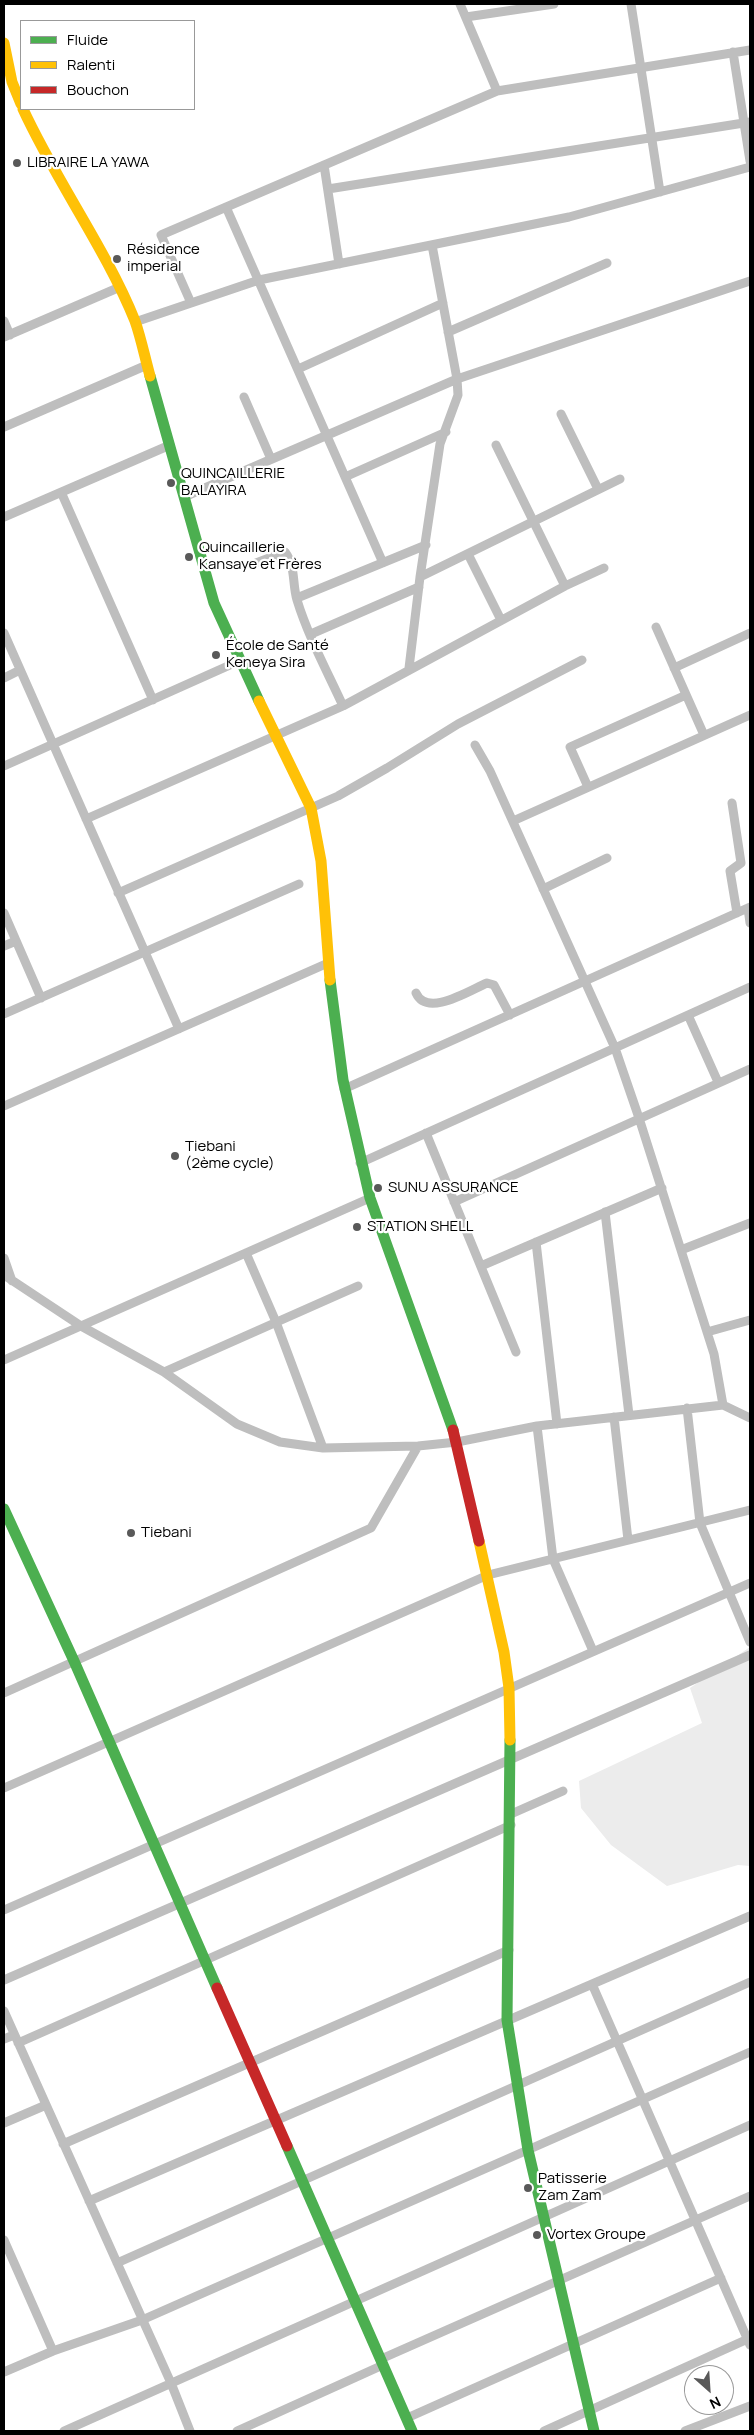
<!DOCTYPE html>
<meta charset="utf-8">
<style>
body{margin:0}
#map{position:relative;width:754px;height:2435px;overflow:hidden;background:#fff;font-family:Manrope,sans-serif}
canvas{display:block}
.frame{position:absolute;inset:0;border:5px solid #000;pointer-events:none}
.legend{position:absolute;left:20px;top:20px;width:175px;height:90px;box-sizing:border-box;background:#fff;border:1px solid #999;margin:0;padding:6px 9px;list-style:none;font-size:15px;color:#000}
.legend li{display:flex;align-items:center;gap:10px;height:25px}
.legend b{width:25px;border:1px solid #999}
.north{position:absolute;left:684px;top:2365px;width:50px;height:50px;box-sizing:border-box;background:#fff;border:1px solid #999;border-radius:50%;rotate:154deg;font-size:14px;font-weight:700;line-height:20px;text-align:center;color:#000}
.north::after{content:'';display:block;margin:auto;width:18px;height:22px;background:#595959;clip-path:polygon(50% 0,100% 100%,50% 72%,0 100%)}
</style>
<div id="map">
<canvas width="754" height="2435"></canvas>
<div class="frame"></div>
<ul class="legend">
<li><b style="height:6px;background:#4caf50"></b>Fluide</li>
<li><b style="height:6px;background:#ffc107"></b>Ralenti</li>
<li><b style="height:6px;background:#c62828"></b>Bouchon</li>
</ul>
<div class="north">N</div>
</div>
<script>
const ctx = document.querySelector('canvas').getContext('2d');
ctx.lineJoin = 'round';
function fillPath(path, color) { ctx.fillStyle = color; ctx.fill(path, 'evenodd'); }
function strokePath(path, color, width, dash) { ctx.strokeStyle = color; ctx.lineWidth = width; ctx.lineCap = dash ? 'butt' : 'round'; ctx.setLineDash(dash || []); ctx.stroke(path); }
function drawText(font, color, halo, rows, align = 'center') {
  ctx.font = font + ' Manrope,sans-serif'; ctx.lineWidth = 4.5; ctx.setLineDash([]); ctx.textBaseline = 'middle'; ctx.strokeStyle = halo; ctx.fillStyle = color; for (const [text, x, y, turn = 0] of rows) {
    ctx.save(); ctx.translate(x, y); ctx.rotate((+turn || 0) * Math.PI / 180); ctx.textAlign = isNaN(turn) ? turn : align; if (halo) ctx.strokeText(text, 0, 0); ctx.fillText(text, 0, 0); ctx.restore();
  }
}
const green = new Path2D(`
 M750 1647V1866L738 1865 667 1886 611 1845 581 1808 579 1781 702 1723 690 1688Z`);
const street = new Path2D(`
 M460 4 497 91
 M631 4 660 192
 M466 17 554 4
 M733 52 750 161
 M324 165 339 264
 M328 189 750 122
 M226 207 383 563
 M191 303 161 235 497 91 750 50
 M4 321 10 335
 M135 322 259 280 569 217 750 167
 M448 332 607 263
 M4 337 120 287
 M298 369 443 303
 M244 397 271 459
 M561 414 598 489
 M4 427 147 365
 M496 445 565 586
 M345 477 446 432
 M61 492 153 700
 M184 497 457 379 750 281
 M4 517 170 445
 M468 554 501 620
 M256 563 285 552C296 567 292 583 297 600 308 636 327 671 343 706
 M420 577 620 479
 M297 598 426 545
 M656 627 704 735
 M4 633 179 1029
 M311 634 419 587
 M409 668 420 577 440 444 458 395 457 379 432 245
 M674 668 750 633
 M4 678 20 670
 M475 745 490 771 615 1048 639 1118 714 1354 723 1405
 M4 766 239 661
 M588 787 570 747 686 695
 M732 803 741 863 730 871 737 913
 M86 819 343 706 565 586 604 568
 M513 821 750 715
 M543 889 607 858
 M118 893 338 796 387 768 458 724 582 660
 M748 908 750 923
 M4 913 41 998
 M4 946 16 941
 M416 993C427 1018 470 990 487 983L494 985 510 1015
 M4 1014 299 884
 M688 1015 718 1082
 M344 1089 750 907
 M4 1106 328 963
 M426 1133 516 1352
 M360 1163 750 987
 M454 1202 750 1069
 M605 1212 629 1415
 M536 1242 557 1424
 M681 1250 750 1223
 M246 1253 276 1322 323 1448
 M4 1258 12 1281
 M481 1266 662 1188
 M4 1275 81 1326 164 1372 237 1424 280 1442 323 1448 418 1446 457 1442 537 1426 723 1405 750 1418
 M707 1332 750 1320
 M4 1360 370 1198
 M164 1372 358 1286
 M687 1408 700 1523 750 1642
 M614 1417 628 1540
 M537 1426 553 1559 593 1651
 M4 1693 371 1528 418 1446
 M4 1788 488 1575 750 1510
 M511 1814 563 1791
 M4 1910 750 1583
 M4 1980 750 1655
 M592 1984 750 2345
 M4 2011 171 2383 190 2431
 M4 2039 14 2035
 M18 2043 511 1825
 M4 2123 46 2105
 M63 2144 509 1950
 M89 2201 750 1916
 M4 2240 53 2351
 M117 2263 750 1982
 M381 2359 750 2196
 M4 2372 53 2351 142 2320 750 2052
 M407 2418 721 2278
 M64 2431 750 2125
 M237 2431 383 2365
 M544 2431 750 2338
 M685 2431 750 2406`);
const fast = new Path2D(`
 M150 376 214 603 259 701
 M330 980 343 1080 370 1198 453 1430
 M4 1509 74 1661 217 1988
 M510 1740 507 2020 528 2150 594 2431
 M287 2146 412 2431`);
const slow = new Path2D(`
 M4 43 12 82 21 104
 M23 109C56 181 106 249 135 321 141 338 145 358 150 376
 M259 701 311 808 321 861 330 980
 M479 1541 504 1652 509 1688 510 1740`);
const jam = new Path2D(`
 M453 1430 479 1541
 M217 1988 287 2146`);
const markers = [
 [17,163,5,"#595959"],
 [117,259,5,"#595959"],
 [171,483,5,"#595959"],
 [189,557,5,"#595959"],
 [216,655,5,"#595959"],
 [175,1156,5,"#595959"],
 [378,1188,5,"#595959"],
 [357,1227,5,"#595959"],
 [131,1533,5,"#595959"],
 [528,2188,5,"#595959"],
 [537,2235,5,"#595959"]
];
const poiNames = [
 ["LIBRAIRE LA YAWA",27,163],
 ["Résidence",127,250],
 ["imperial",127,267],
 ["QUINCAILLERIE",181,474],
 ["BALAYIRA",181,491],
 ["Quincaillerie",199,548],
 ["Kansaye et Frères",199,565],
 ["École de Santé",226,646],
 ["Keneya Sira",226,663],
 ["Tiebani",185,1147],
 ["(2ème cycle)",185,1164],
 ["SUNU ASSURANCE",388,1188],
 ["STATION SHELL",367,1227],
 ["Tiebani",141,1533],
 ["Patisserie",538,2179],
 ["Zam Zam",538,2196],
 ["Vortex Groupe",547,2235]
];
fillPath(green, '#ececec');
strokePath(street, '#bebebe', 9);
strokePath(fast, '#4caf50', 11);
strokePath(slow, '#ffc107', 11);
strokePath(jam, '#c62828', 11);
for (const [x, y, r, color] of markers) { const dot = new Path2D(); dot.arc(x, y, r, 0, 2 * Math.PI); ctx.fillStyle = color; ctx.fill(dot); strokePath(dot, '#fff', 2); }
drawText('15px', '#000', '#fff', poiNames, 'left');
</script>
